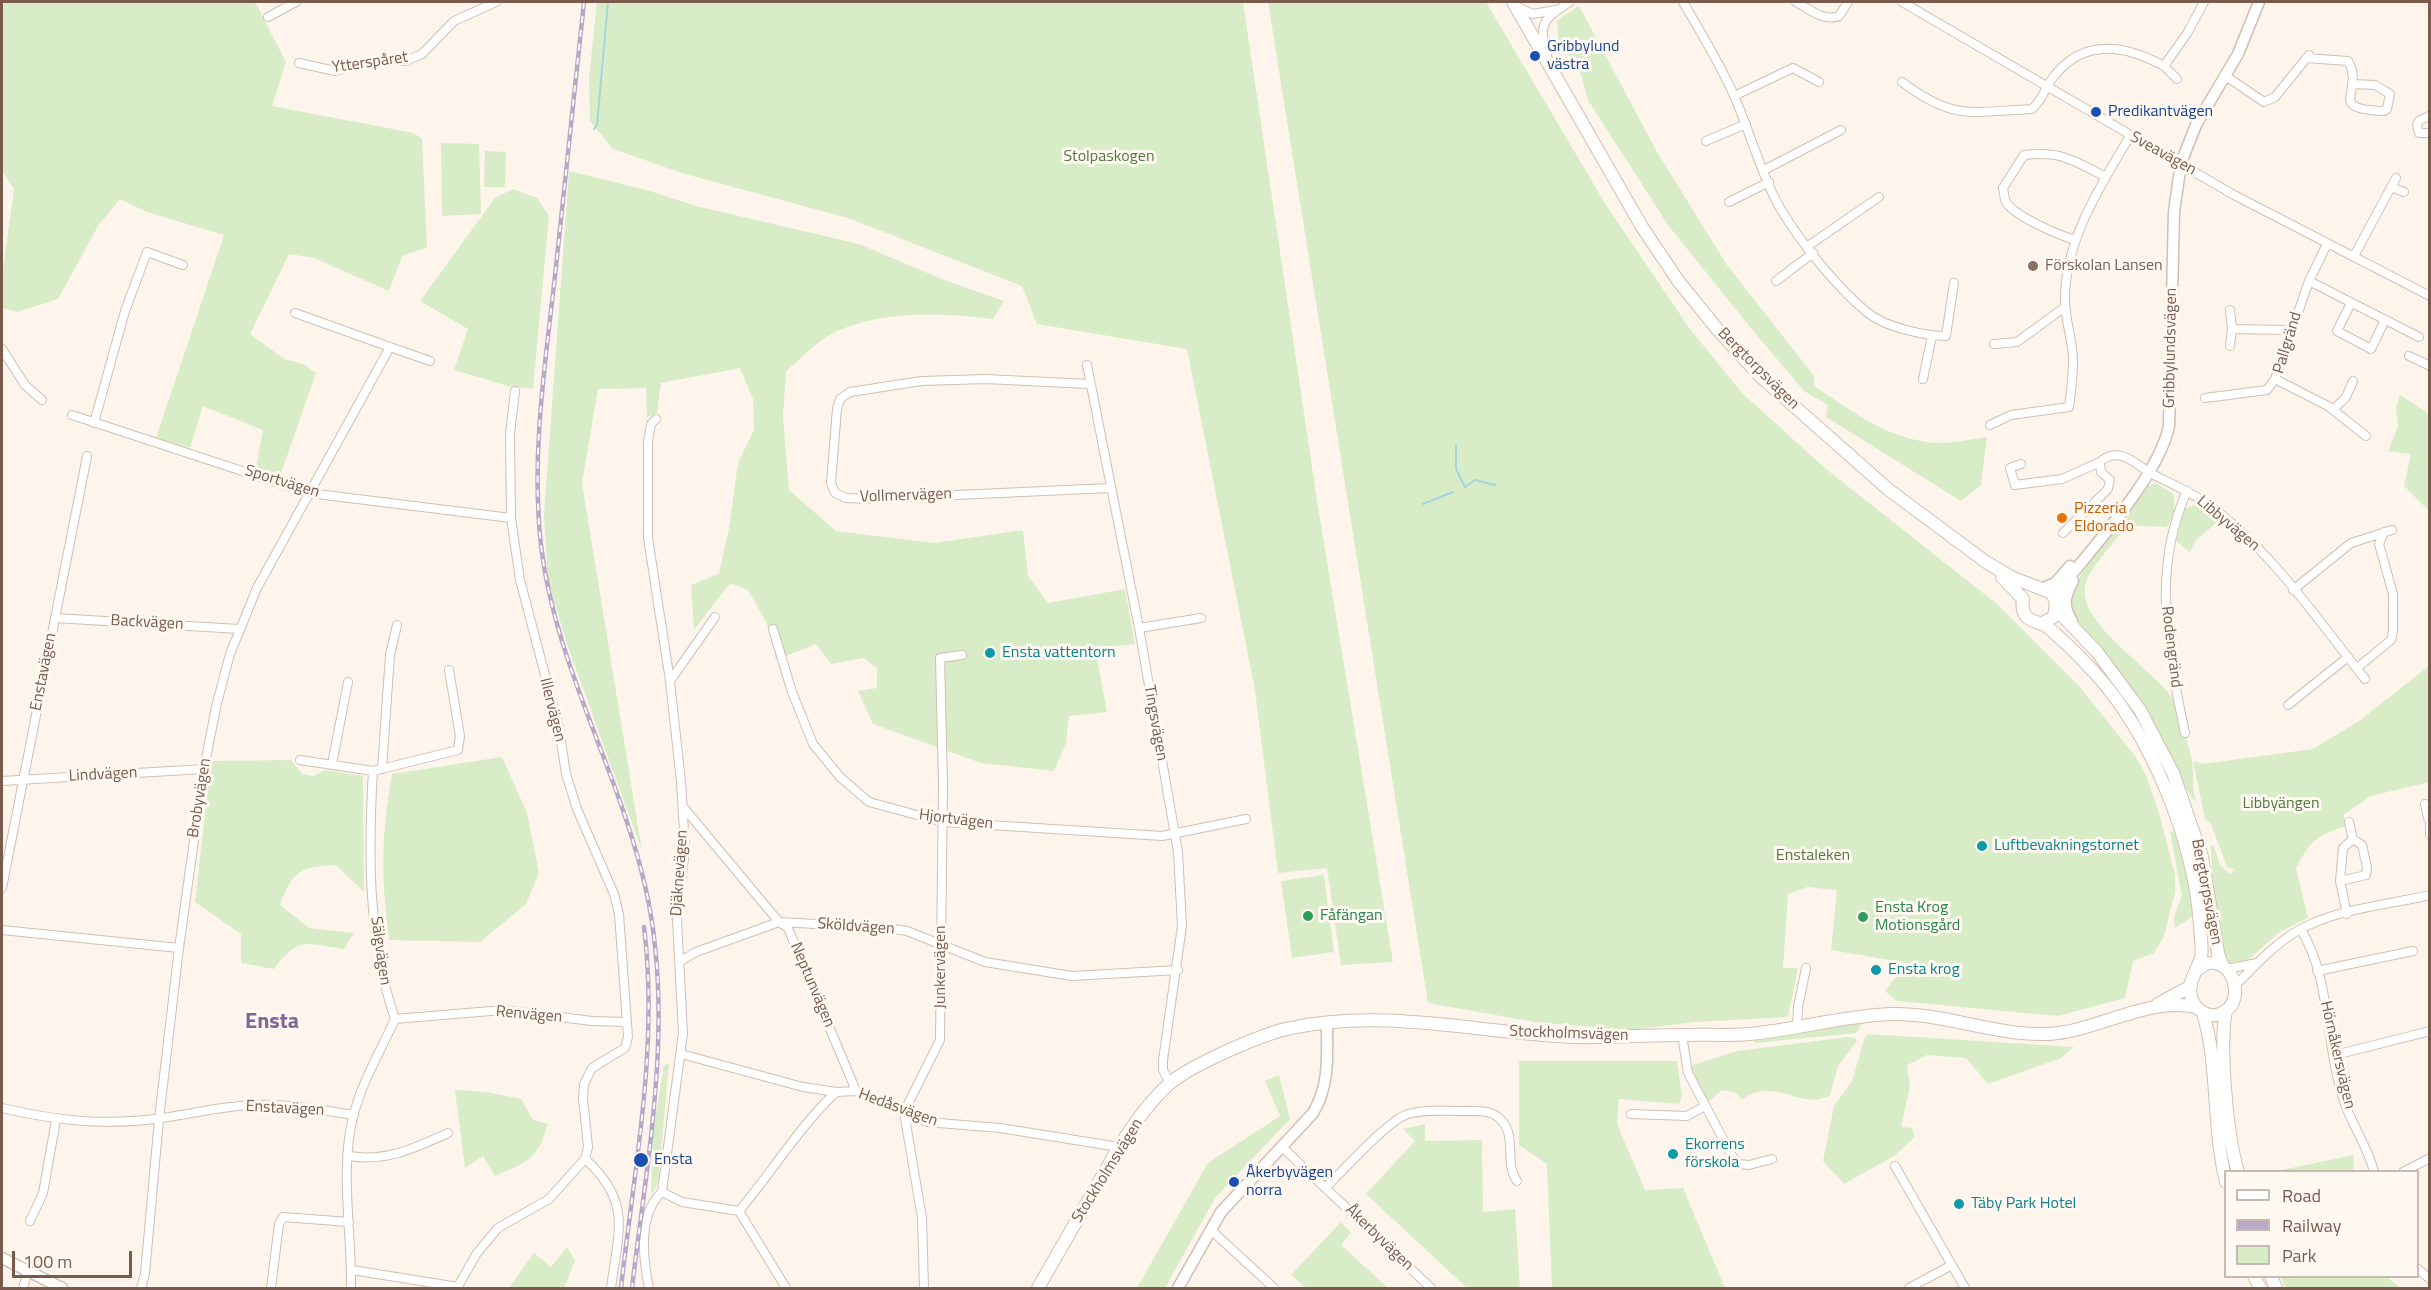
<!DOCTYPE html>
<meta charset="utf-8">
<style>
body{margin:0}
#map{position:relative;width:2431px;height:1290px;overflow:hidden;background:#fdf5eb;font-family:"Titillium Web",sans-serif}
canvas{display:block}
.frame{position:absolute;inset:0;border:3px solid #7a5a4c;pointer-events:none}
.legend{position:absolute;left:2224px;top:1170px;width:195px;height:108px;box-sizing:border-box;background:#fff9f2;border:2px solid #cab9b0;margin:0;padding:8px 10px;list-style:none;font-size:18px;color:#7a5a4c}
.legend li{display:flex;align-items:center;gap:12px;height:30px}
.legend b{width:30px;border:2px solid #cab9b0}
.scale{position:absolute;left:12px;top:1251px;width:120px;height:27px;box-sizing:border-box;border:3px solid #7a5a4c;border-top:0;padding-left:8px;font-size:18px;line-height:21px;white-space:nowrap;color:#7a5a4c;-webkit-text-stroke:4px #fff9f2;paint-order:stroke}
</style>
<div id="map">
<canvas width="2431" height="1290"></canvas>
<div class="frame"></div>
<ul class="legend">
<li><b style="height:8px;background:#fff"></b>Road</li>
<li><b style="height:8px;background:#b7a7c9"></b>Railway</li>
<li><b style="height:16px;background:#d8ecc8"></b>Park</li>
</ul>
<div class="scale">100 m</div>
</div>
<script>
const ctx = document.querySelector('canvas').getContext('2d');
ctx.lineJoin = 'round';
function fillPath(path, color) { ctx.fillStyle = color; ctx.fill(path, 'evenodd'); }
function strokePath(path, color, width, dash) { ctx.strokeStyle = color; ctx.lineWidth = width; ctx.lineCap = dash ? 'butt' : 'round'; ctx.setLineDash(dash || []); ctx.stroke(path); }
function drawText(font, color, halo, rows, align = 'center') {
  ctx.font = font + ' "Titillium Web",sans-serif'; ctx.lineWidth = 6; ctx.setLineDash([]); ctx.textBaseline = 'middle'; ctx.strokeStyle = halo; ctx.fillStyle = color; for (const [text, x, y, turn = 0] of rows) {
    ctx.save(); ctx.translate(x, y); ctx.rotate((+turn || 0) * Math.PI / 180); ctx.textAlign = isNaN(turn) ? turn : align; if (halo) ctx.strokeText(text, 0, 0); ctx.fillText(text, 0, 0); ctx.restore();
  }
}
const green = new Path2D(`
 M2 2H255L286 62 272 106 414 133 422 139 427 247 402 256 389 291 314 258 289 254 250 334 284 359 303 364 316 373 280 476 256 467 263 430 203 406 190 448 156 438 224 235 147 212 120 199 98 226 58 299 17 312 3 308 2 276 14 189 2 171Z
 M597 2H1243L1317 501 1393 962 1341 965 1327 868 1278 873 1255 690 1187 349 1037 324 1022 286 848 218 685 174 613 149 590 121 589 78Z
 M1268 2H1486L1606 205 1690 329 1743 394 1826 469 1997 604 2079 686 2135 756 2146 775 2159 813 2175 875V892L2164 936 2154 953 2133 961 2125 998 2058 1016 1897 1001 1885 991 1907 963 1831 950 1837 890 1807 887 1788 894 1783 968H1798L1788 1017 1695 1022 1631 1030 1534 1022 1428 1003Z
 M1579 6 1657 152 1727 265 1814 376V386C1853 412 1892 442 1940 443 1955 443 1972 439 1987 437L1981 485 1961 501 1826 417 1828 405 1804 391 1750 327 1668 225 1588 100 1581 75 1558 39 1557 20Z
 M441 143 479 144 481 214 442 216Z
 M485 151 506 152 505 187H484Z
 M569 171 650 191 696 206 859 244 944 280 1004 301 993 319C941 313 887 310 837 331 819 339 801 359 786 371L783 416 789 490 836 531 934 543 1023 530 1028 576 1048 603 1125 589 1135 644 1095 648 1107 712 1069 716 1066 743 1054 771 981 763 873 724 858 691 877 688V668L864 658 831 664 816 644 776 660 767 624 748 590 730 583 694 630 691 585 719 574 729 528 738 463 754 430 753 399 740 368 661 383 657 413 647 417 646 388 598 389 582 483 642 851 568 647 548 581 544 515Z
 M513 189 537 198 549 216 533 389 508 386 454 370 468 329 420 301 495 198Z
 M2400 395 2429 414V511L2404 486 2411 454 2388 451 2398 426 2396 407Z
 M2155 483 2173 493C2176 504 2175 518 2166 527L2127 525C2115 542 2098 559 2088 577 2066 618 2154 668 2173 699 2180 711 2189 746 2192 761 2194 774 2192 788 2196 802L2190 796 2157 730 2103 653 2071 614 2068 600 2086 565 2146 487Z
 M2197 504 2221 519 2196 540 2190 552 2176 541 2184 509Z
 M2429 666V782L2371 796 2343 815 2346 826C2316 836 2311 840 2296 868L2308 918 2281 931 2248 960 2230 963C2218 952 2211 864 2211 845L2214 846 2220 865 2230 874 2234 869 2227 867 2211 824 2205 819 2193 761 2203 764 2313 749 2359 721Z
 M502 757 527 813 539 873 526 904 480 942 389 940C381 877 381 837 392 774Z
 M291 760 302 774 313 776 325 770 363 776 364 892 336 865C300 867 293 870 280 905L309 928 354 933 344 949C307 944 299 935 274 969L241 963V934L195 902 211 761Z
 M2176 831 2193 899V916L2175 928 2174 916 2182 896 2170 832Z
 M1324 875 1334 952 1292 958 1281 881Z
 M1864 1021 1856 1033 1754 1043 1755 1037Z
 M1868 1034 2074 1047 2061 1058 1988 1084 1966 1058 1927 1055 1907 1065 1910 1087 1901 1127 1912 1128 1915 1137 1894 1156 1844 1184 1823 1161 1834 1106 1852 1081 1865 1037Z
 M1848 1037 1855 1038 1857 1041 1838 1066 1830 1095C1801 1112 1776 1075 1742 1099L1734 1092 1722 1090 1708 1102 1690 1066 1737 1051Z
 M1519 1061H1677L1682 1097 1679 1104 1619 1099 1617 1124 1645 1190 1683 1188 1725 1288H1552L1547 1164 1519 1145Z
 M669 1064 658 1183 651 1196 653 1132 664 1065Z
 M1279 1075 1290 1119 1215 1198 1165 1288H1137L1208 1163 1280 1116 1265 1081Z
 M455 1090 487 1092 521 1099 533 1120 548 1124C537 1160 529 1161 495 1176L483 1156 465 1168Z
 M1425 1124V1141L1482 1140 1483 1212 1515 1209 1520 1288H1467L1366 1194 1415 1141 1403 1129Z
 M2354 1155 2353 1171H2276H2277Z
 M1341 1222 1351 1233 1341 1245 1388 1288H1306L1291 1275Z
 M567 1247 575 1261 564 1288H509L534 1253 551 1267Z
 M2281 1277H2387L2400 1288H2285Z`);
const stream = new Path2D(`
 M594 129 597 125 608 2
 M1456 446V469L1465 487 1475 480 1495 485
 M1423 504 1453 492`);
const minor = new Path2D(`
 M1683 2C1701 33 1721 65 1735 98 1750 132 1762 177 1780 208 1801 243 1837 288 1868 313 1885 327 1925 336 1946 336L1954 283
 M1796 2C1809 9 1824 22 1839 16L1848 2
 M1902 2 2234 195 2430 296
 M1517 7 1533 14 1556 10
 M268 17 296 2
 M1547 53C1537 23 1545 18 1570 2
 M2306 58 2348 61C2366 92 2324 109 2384 111L2387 109 2390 94 2375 85 2352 84
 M299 63 335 71 383 60 405 61 422 54 454 21 496 2
 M2164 66 2177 79
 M2224 75 2264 102 2275 97 2309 55
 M1902 82C1954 121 1971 112 2032 109 2043 100 2045 86 2055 75 2086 37 2127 46 2164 66L2188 32 2204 2
 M1734 96 1793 68 1819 82
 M2429 116 2419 121 2417 125 2419 133H2430
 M1706 141 1746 124
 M1764 170 1841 130
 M2391 187 2404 192
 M1729 202 1769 182
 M2076 240C2060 236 2014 216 2006 202 2004 198 2004 192 2003 188L2024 155C2063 151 2072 160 2106 177
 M2327 244 2309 281 2275 379 2328 406 2366 436
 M1808 246 1879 197
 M2354 256 2396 178
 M1776 281 1813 253
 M2309 281 2419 337
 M2351 303 2337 331 2371 349 2385 320
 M2232 329 2290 330
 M1994 344 2017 342 2065 307
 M2230 346 2232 329 2230 310
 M390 347 430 361
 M2 349 25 385 42 400
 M2409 356 2430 366
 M1087 365 1139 628 1178 852 1182 926 1163 1060V1070L1170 1083
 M1923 379 1932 336
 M1089 384 986 379 922 381 850 392 840 399 837 409 831 483 835 493 846 498 870 499 1110 488
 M2205 398 2267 390 2275 379
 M2333 410 2346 397 2353 381
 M72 415 309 493 511 518
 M94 423 125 311 147 252 183 265
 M1990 425 2011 415 2069 407C2071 392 2073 376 2073 361 2073 339 2064 318 2065 297 2066 238 2101 185 2130 136
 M2021 464 2010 468 2015 485 2062 479 2100 462
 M2063 533 2108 489 2110 480 2101 472 2100 462C2119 445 2135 464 2152 474 2170 483 2188 491 2205 502 2270 548 2316 618 2365 679
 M2293 590 2351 543 2392 530
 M55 618 239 629
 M1139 628 1201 618
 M773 629 792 692 813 744 840 777 869 802 943 822 1162 836 1246 819
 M2357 668 2391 640 2393 631V594L2379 544 2384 532
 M670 681 715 617
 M2288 705 2348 657
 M2185 733C2168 652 2151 570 2187 491
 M300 760 373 771 458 750 460 736 449 670
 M332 764 348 682
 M382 769 390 655 397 625
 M2 781 204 769
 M2425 804 2428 818
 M684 808 779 922 788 928 856 1091
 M2430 818V835
 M2349 822 2353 839
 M2340 881 2343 848 2353 839 2362 845 2367 867 2366 875 2340 881 2347 914
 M2 888 87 456
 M2 930 179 948
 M2301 930C2332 979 2325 1050 2345 1104 2353 1127 2368 1147 2374 1172
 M679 962 696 952 779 922 887 928 907 931 985 962 1072 976 1178 970
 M2227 969 2257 963
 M2317 971 2413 951
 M2235 986C2257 963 2282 936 2311 924 2347 908 2391 904 2430 895
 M395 1019 503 1010 592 1021 627 1022
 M1797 1026 1798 1007 1806 968
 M1682 1035 1688 1073 1731 1154 1738 1164 1749 1165 1772 1159
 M681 1054 803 1087 836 1092 856 1091 927 1122 1000 1128 1119 1147
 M2335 1055 2430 1031
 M2 1108C58 1121 104 1126 162 1118 192 1114 222 1106 253 1105 287 1103 320 1110 354 1115
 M1631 1114 1687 1116 1705 1106
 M1281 1146 1431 1288
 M349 1156C387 1162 415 1148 448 1133
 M585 1159C633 1202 618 1232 611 1288
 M1895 1166 1965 1288
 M2403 1172 2430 1158
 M1326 1187C1344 1170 1388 1120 1408 1114 1426 1109 1445 1111 1464 1111 1477 1111 1492 1109 1502 1121 1517 1138 1504 1163 1517 1181
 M662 1192 682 1202 739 1211
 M739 1211C772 1172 799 1127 836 1092
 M739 1211 786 1288
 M30 1221 43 1193 56 1120
 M1211 1230 1274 1288
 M2418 1269 2430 1279
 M352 1270 458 1287
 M23 1288 28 1271
 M141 1288 145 1274 159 1119 179 948 204 769 216 707 230 654 257 588 390 347 295 313
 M271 1288 279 1224 283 1217 349 1222
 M351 1288C352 1232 339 1168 354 1113 363 1080 381 1050 395 1019 368 940 368 854 373 771
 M457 1288 477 1253 498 1228 549 1199 585 1159 588 1147 583 1098 584 1084 592 1068 625 1048 628 1037 619 914 614 894 577 809 566 774 559 728 520 580 511 518 510 434 515 391
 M649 1288C643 1259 638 1214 662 1192L683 1033 677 920 685 848 681 782 670 681 648 538V441L651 424 656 419
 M924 1288 922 1218 904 1112 940 1040 943 784 940 658 962 655
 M1909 1288 1952 1265`);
const tertiary = new Path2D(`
 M2043 588 2055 583 2070 566
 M2056 603 2059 590C2092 548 2159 476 2169 426L2174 212 2181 163 2196 125 2238 54 2259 2
 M2072 621C2062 606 2065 596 2073 581
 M2 1258 62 1288
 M1178 1288 1221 1212 1313 1113C1330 1085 1327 1055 1327 1023`);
const secondary = new Path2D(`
 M1513 2 1642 227 1679 282 1718 330 1760 376 1889 490 1986 562 2011 577 2052 593 2056 603 2054 617 2042 623
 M2002 577 2023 599C2022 605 2022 611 2026 616 2032 623 2039 621 2046 626 2064 640 2079 656 2095 673 2152 736 2194 841 2200 925 2200 935 2203 947 2201 957 2198 970 2187 982 2191 996 2194 1009 2208 1020 2222 1013 2251 1000 2227 943 2197 970
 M2056 609 2097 652 2140 710 2173 773 2202 857 2218 953 2222 965
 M2158 1004 2191 986
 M2226 1010C2219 1046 2227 1136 2238 1172
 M2203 1013C2219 1066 2212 1126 2226 1182
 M2254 1276 2260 1288
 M2271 1276 2276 1288
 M1038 1288 1119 1147C1133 1125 1149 1102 1168 1085 1188 1066 1264 1033 1291 1028 1386 1008 1478 1033 1573 1037 1609 1038 1645 1035 1681 1035 1704 1034 1727 1036 1749 1034 1796 1030 1842 1016 1890 1014 1941 1012 1995 1036 2047 1034 2097 1032 2147 996 2196 1007`);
const rail = new Path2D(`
 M584 2C574 93 565 185 555 276 545 365 531 456 541 545 555 666 620 772 646 890 675 1021 647 1158 632 1288
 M621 1288C634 1169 659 1047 644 927`);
const markers = [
 [1535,56,6,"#1a4fb4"],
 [2096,112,6,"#1a4fb4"],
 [2033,266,6,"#8d6e63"],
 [2062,518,6,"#e8710a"],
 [990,653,6,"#0f9aa8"],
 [1982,846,6,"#0f9aa8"],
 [1308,916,6,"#2e9e5b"],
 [1863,917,6,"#2e9e5b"],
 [1876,970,6,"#0f9aa8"],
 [1673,1154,6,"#0f9aa8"],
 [641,1160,8,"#1a4fb4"],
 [1234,1182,6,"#1a4fb4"],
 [1959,1204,6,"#0f9aa8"]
];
const transitNames = [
 ["Gribbylund",1547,47],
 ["västra",1547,65],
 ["Predikantvägen",2108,112],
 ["Ensta",654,1160],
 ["Åkerbyvägen",1246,1173],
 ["norra",1246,1191]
];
const streetNames = [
 ["Ytterspåret",370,63,-8],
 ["Sveavägen",2163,154,29],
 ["Pallgränd",2288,343,-73],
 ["Gribbylundsvägen",2171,348,-89],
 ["Bergtorpsvägen",1758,369,45],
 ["Sportvägen",282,482,17],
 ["Vollmervägen",906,496,-2],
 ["Libbyvägen",2228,524,40],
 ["Backvägen",147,623,3],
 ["Rodengränd",2171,647,83],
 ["Enstavägen",44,672,-79],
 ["Illervägen",552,710,76],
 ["Tingsvägen",1155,723,80],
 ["Lindvägen",103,775,-3],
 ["Brobyvägen",200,798,-81],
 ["Hjortvägen",956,820,7],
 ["Djäknevägen",680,873,-86],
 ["Bergtorpsvägen",2206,892,79],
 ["Sköldvägen",856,927,4],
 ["Sälgvägen",380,951,82],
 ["Junkervägen",941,967,-90],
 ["Neptunvägen",812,985,67],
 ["Renvägen",529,1015,5],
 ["Stockholmsvägen",1569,1034,2],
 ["Hörnåkersvägen",2337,1055,77],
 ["Hedåsvägen",898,1108,20],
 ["Enstavägen",285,1109,3],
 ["Stockholmsvägen",1108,1171,-58],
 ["Åkerbyvägen",1379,1238,44]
];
const parkNames = [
 ["Stolpaskogen",1109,157],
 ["Libbyängen",2281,804],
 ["Enstaleken",1813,856]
];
const educationNames = [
 ["Förskolan Lansen",2045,266]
];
const foodNames = [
 ["Pizzeria",2074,509],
 ["Eldorado",2074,527]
];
const cultureNames = [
 ["Ensta vattentorn",1002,653],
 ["Luftbevakningstornet",1994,846],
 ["Ensta krog",1888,970],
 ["Ekorrens",1685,1145],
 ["förskola",1685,1163],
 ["Täby Park Hotel",1971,1204]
];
const leisureNames = [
 ["Ensta Krog",1875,908],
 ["Motionsgård",1875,926],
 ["Fåfängan",1320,916]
];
const districtNames = [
 ["Ensta",272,1023]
];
fillPath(green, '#d8ecc8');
strokePath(stream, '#a3d5da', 2);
strokePath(minor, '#d3beb2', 10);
strokePath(tertiary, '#d3beb2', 13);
strokePath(secondary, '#d6beaf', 14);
strokePath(minor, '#fff', 8);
strokePath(tertiary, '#fff', 10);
strokePath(secondary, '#fff', 12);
strokePath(rail, '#b7a7c9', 4.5);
strokePath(rail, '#fff9f2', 2, [7]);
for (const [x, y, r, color] of markers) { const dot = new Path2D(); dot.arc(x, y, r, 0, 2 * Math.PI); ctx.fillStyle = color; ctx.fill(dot); strokePath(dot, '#fff9f2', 2); }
drawText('16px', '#164399', '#fff9f2', transitNames, 'left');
drawText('16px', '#7a5a4c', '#fff9f2', streetNames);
drawText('16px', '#547a41', '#fff9f2', parkNames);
drawText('16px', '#785e54', '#fff9f2', educationNames, 'left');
drawText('16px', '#c56008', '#fff9f2', foodNames, 'left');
drawText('16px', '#0d838f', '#fff9f2', cultureNames, 'left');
drawText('16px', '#27864d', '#fff9f2', leisureNames, 'left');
drawText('bold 22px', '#826595', '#fff9f2', districtNames);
</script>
